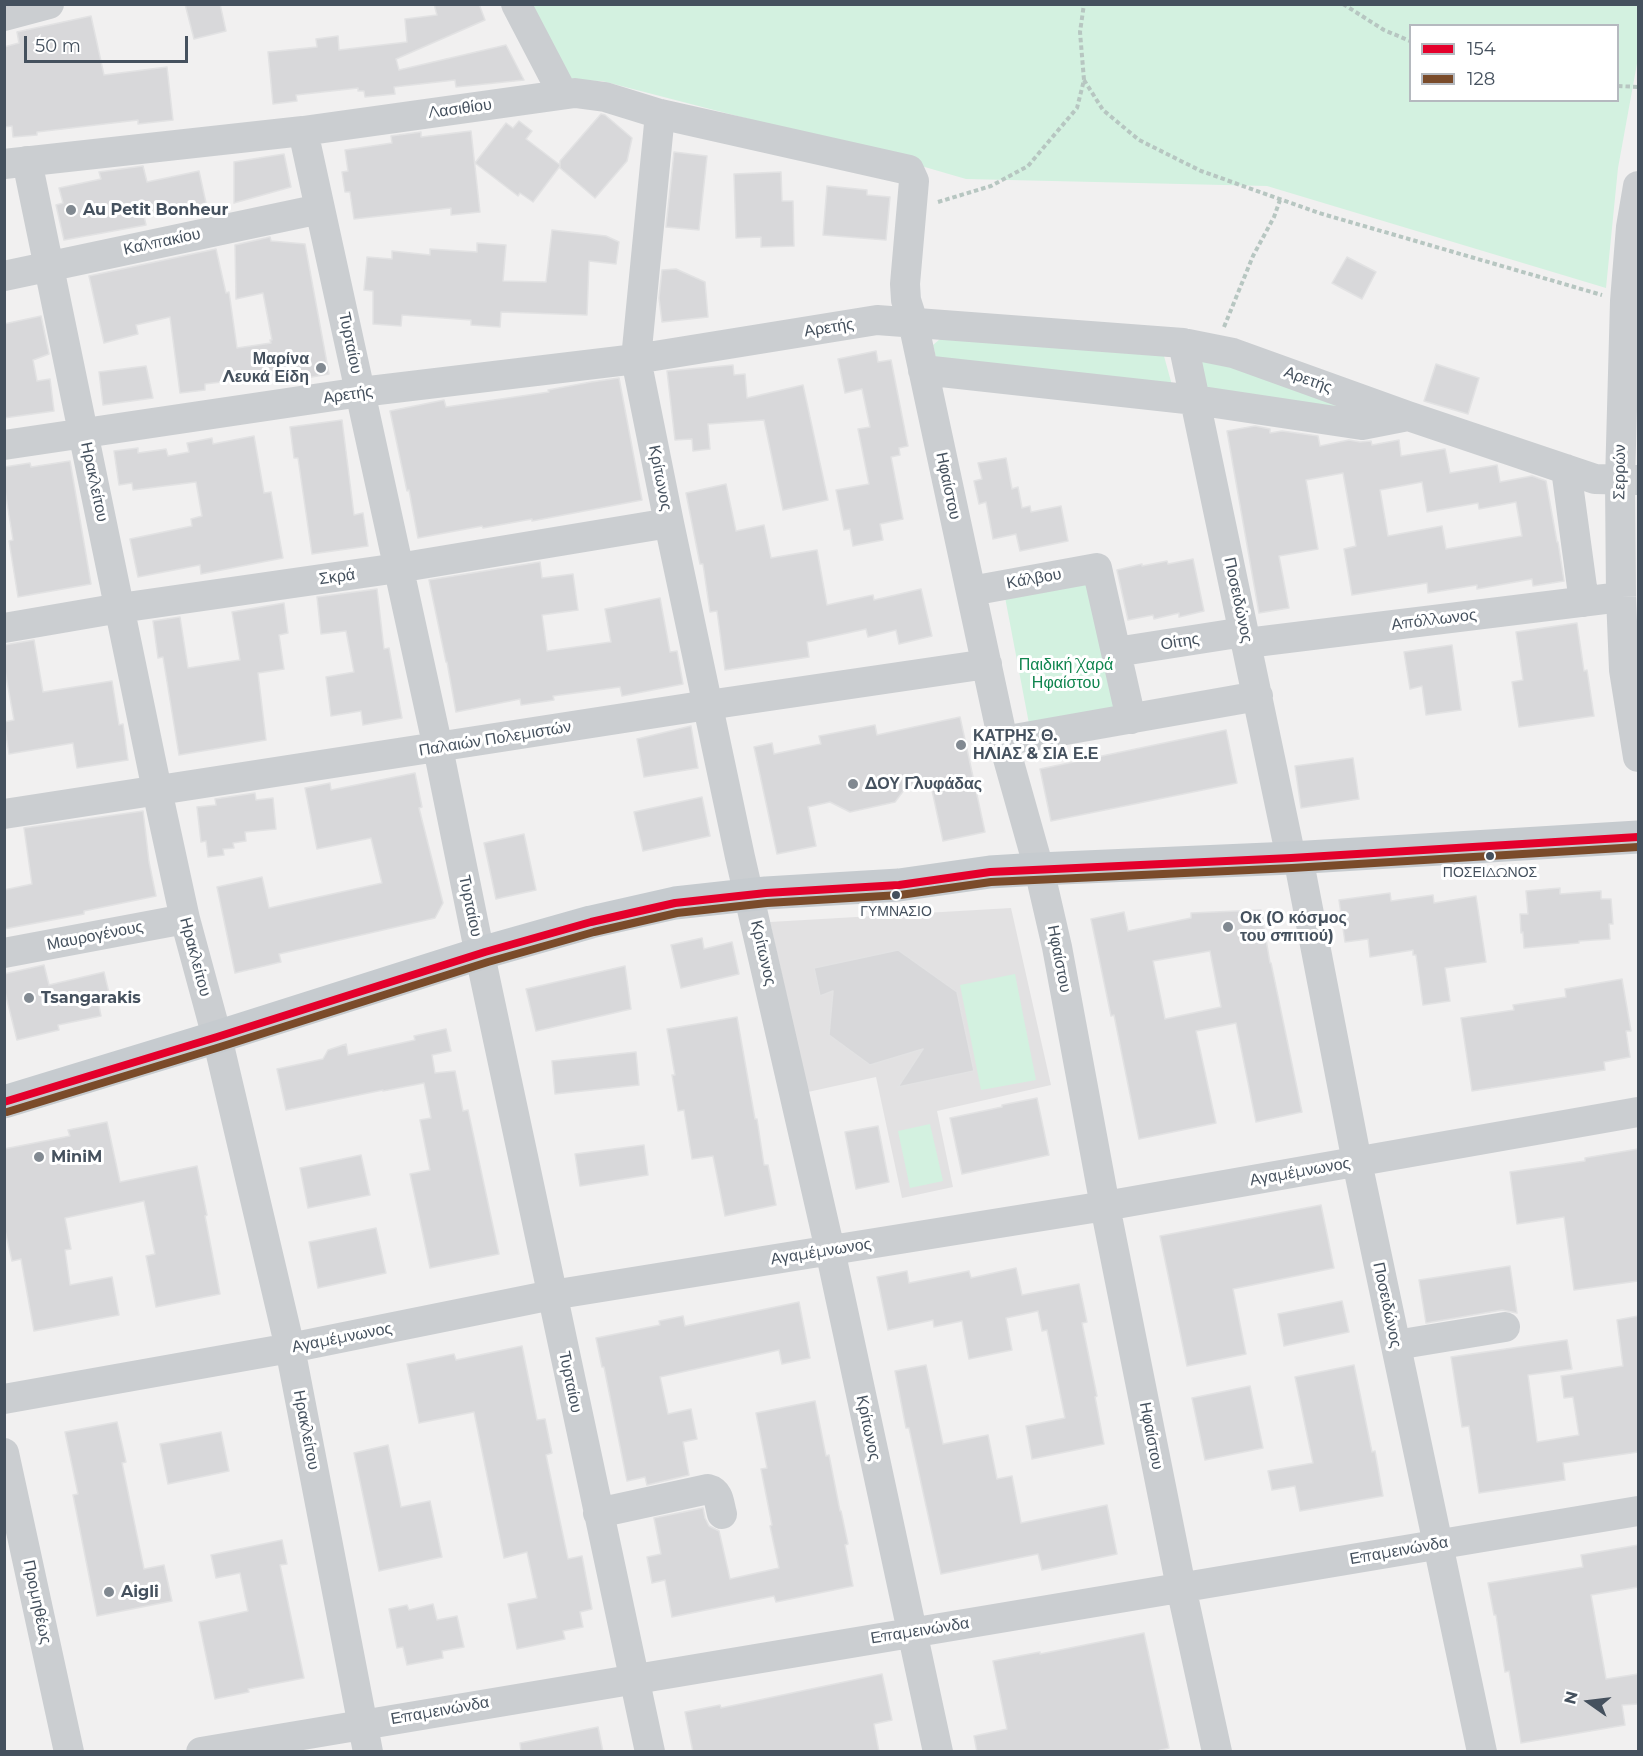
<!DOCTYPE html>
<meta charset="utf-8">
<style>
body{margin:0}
#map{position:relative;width:1643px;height:1756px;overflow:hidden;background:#f1f0f0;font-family:Montserrat,sans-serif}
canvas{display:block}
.frame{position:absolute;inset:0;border:6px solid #45515e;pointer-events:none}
.legend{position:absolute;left:1409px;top:24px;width:210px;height:78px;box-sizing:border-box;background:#fff;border:2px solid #b5b9bf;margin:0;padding:8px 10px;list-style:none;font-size:18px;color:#45515e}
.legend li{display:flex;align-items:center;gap:12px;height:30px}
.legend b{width:30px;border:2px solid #b5b9bf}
.north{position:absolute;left:1559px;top:1672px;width:60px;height:60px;-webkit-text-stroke:4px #fff;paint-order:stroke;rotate:284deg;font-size:16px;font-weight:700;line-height:24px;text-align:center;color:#45515e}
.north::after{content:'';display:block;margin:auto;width:21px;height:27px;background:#45515e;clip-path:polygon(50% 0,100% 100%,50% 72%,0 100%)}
.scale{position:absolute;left:24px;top:36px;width:164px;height:27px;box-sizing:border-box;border:3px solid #45515e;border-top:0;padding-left:8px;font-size:18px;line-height:21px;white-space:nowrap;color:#45515e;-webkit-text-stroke:4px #fff;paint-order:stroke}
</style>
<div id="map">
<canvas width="1643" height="1756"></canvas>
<div class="frame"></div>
<ul class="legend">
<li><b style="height:8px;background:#e4002b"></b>154</li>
<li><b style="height:8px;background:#7a4b2a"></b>128</li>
</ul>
<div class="north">N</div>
<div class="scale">50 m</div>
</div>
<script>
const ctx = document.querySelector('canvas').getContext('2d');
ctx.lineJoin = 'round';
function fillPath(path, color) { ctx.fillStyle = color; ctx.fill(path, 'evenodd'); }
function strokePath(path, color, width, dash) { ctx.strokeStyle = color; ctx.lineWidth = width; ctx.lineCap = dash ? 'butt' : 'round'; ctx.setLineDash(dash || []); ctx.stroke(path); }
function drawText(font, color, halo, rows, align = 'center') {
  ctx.font = font + ' Montserrat,sans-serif'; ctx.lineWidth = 6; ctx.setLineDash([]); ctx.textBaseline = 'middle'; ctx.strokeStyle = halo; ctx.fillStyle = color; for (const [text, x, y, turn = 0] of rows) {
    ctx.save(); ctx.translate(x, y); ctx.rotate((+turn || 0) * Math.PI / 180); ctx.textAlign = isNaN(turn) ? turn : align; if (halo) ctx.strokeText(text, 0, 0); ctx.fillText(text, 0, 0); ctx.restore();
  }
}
const education = new Path2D(`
 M1011 908 1051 1085 937 1111 953 1187 902 1198 876 1077 808 1092 770 922Z`);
const green = new Path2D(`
 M529 5H1638V58L1618 168 1606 288 1267 186 966 179 849 145 602 81 568 80ZM1410 26H1618V100H1410Z
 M940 339 1164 356 1173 389 938 366 933 345Z
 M1202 357 1357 411 1192 395Z
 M1089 576 1123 711 1030 729 1004 592Z
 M1015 974 1036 1080 981 1090 960 985Z
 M930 1124 943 1181 910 1188 898 1131Z`);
const building = new Path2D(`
 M185 4H220L226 31 194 39Z
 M434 4H479L485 20 396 59 399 70 506 45 524 80 456 87 455 80 394 87 395 94 365 97 364 91H358V88L296 95 297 101 273 104 268 52 317 47 316 39 338 36 339 50 407 42 405 19 437 15Z
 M91 16 104 75 167 67 173 120 138 124V120L37 132V135L13 137 12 126 4 127V47L19 43 17 32Z
 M601 114 605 115 632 138 627 161 595 198 560 168V166L533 202 520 193 518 196 475 163 506 123 513 128 519 121 532 131 526 139 560 165V161Z
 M471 131 480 212 451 215V208L354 219 350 192H345L342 172 348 171 345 150 392 143 391 136 421 132V137Z
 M674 152 707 156 699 230 666 227Z
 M284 154 291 187 234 203V162Z
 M143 166 147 182 199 171 206 203 144 216 146 225 64 240 56 205 63 203 59 188 101 179 99 172Z
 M781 172 782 201H793L794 246 761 247V237L736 238 734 174Z
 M827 186 867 190V195L890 197 886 240 823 235Z
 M552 230 606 236 619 242 616 264 589 261 587 315 501 312 500 327 471 325V320L402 315 401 326 373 324V291L364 290 367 257 392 259V251L430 255V249L477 252V243L506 245 503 281 546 282Z
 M270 237 271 241 305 244 329 374 278 383 276 375 205 384V390L180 393 170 317 136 325 138 334 104 343 89 276 216 249 226 293 229 292 237 348 271 343 270 340H272L263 293 236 299 235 245Z
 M1347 257 1376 272 1362 299 1332 283Z
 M676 269 705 282 708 317 662 322 659 298 662 270Z
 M41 316 49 354 33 360 37 381 50 379 54 411 4 418V324Z
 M876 351 878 362 891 360 908 446 899 448 900 455 891 457 903 519 880 524 883 540 853 546 850 529 844 530 836 490 869 484 858 429 870 427 862 389 845 393 838 359Z
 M1436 364 1479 378 1468 414 1424 401Z
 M733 365 734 375 745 374 747 398 803 385 828 500 783 510 764 420 708 424 710 449 693 451 692 439 675 440 667 371Z
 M146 366 153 398 103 405 99 372Z
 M619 378 642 500 532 521V519L483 528 482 526 418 538 409 490 407 491 390 411 444 400 446 407 549 392 548 390 591 382Z
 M342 420 354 515 363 513 368 546 312 554 298 458H294L290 427Z
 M1255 426 1270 429V433L1282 431 1318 436 1320 446 1349 440 1360 442 1371 441 1372 445 1399 440 1401 456 1445 449 1450 473 1497 465 1500 482 1532 476 1546 481 1557 542H1558L1564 581 1533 586 1532 579 1477 589V585L1428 593 1427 583 1352 595 1344 549 1356 546 1343 473 1306 480 1318 549 1279 556 1289 608 1259 613 1227 431ZM1422 482 1427 512 1478 503 1479 509 1516 502 1522 536 1446 549 1442 526 1388 536 1380 490Z
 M254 436 264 493 271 492 283 558 201 574 200 565 138 577 130 539 192 526 191 519 202 516 196 482 133 490 132 483 119 485 114 451 138 448V453L166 449 168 456 189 452 187 443 212 438 213 444Z
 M1006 458 1012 489 1018 487 1022 508 1030 506 1031 512 1061 506 1068 541 1020 551 1016 534 993 539 986 502 979 504 974 481 982 479 978 463Z
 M70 461 91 584 18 597 9 541 13 540 4 484V467L30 463 31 467Z
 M726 484 736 531 764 525 771 558 817 550 827 605 873 595 874 600 921 589 932 636 899 644 896 630 868 637 866 629 807 642 809 657 725 670 717 611 710 612 703 564H700L686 493Z
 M1193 559 1204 611 1179 617V613L1154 619 1153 615 1128 620 1117 570 1142 564V566L1167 561 1168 564Z
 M540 562 542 578 573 574 578 610 542 615 547 651 611 642 605 609 660 598 670 652 677 651 683 684 622 696 620 687 553 696 554 700 521 705 520 699 456 712 447 662H446L429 580Z
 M377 589 384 649 389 648 402 718 363 725 361 711 331 716 326 677 354 672 346 631 321 634 317 597Z
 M284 603 288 633 279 635 284 669 258 673 266 740 179 755 163 657 158 658 153 621 180 617 188 668 240 660 232 612Z
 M1577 623 1584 671 1587 670 1594 716 1519 727 1512 682 1523 680 1516 632Z
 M34 640 43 692 112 681 119 725 123 724 128 760 77 768 73 743 9 754 4 722 14 720 4 665V645Z
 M1452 645 1461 710 1426 715 1422 686 1410 689 1404 652Z
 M960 717 985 832 943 841 930 781 907 786 895 802 850 812 830 802 808 807 816 846 777 854 754 747 772 743 774 754 821 744 819 736 875 725 877 735Z
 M691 726 698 768 644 777 637 739Z
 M1226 730 1237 783 1051 821 1040 769Z
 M1353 758 1359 799 1301 808 1295 766Z
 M415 773 422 807 419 808 443 903 435 918 279 954 281 962 235 973 217 887 262 877 269 908 382 883 371 838 317 849 305 788 330 783 331 790Z
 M255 793 256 800 273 798 276 829 245 832 246 841 233 843 234 848 223 849 224 855 208 857 206 841 201 842 197 807 216 805 215 799Z
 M702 797 710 836 643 851 634 812Z
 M143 811 149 862 156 896 84 911V914L4 929V890L32 884 24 828Z
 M524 834 536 890 496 899 484 843Z
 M1560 888V894L1601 891V899H1611L1613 924H1609L1610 939 1579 941V943L1524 948 1523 932 1521 933 1520 914H1528L1526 891Z
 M1390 893 1391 901 1433 895 1434 903 1476 896 1486 962 1445 968 1450 1001 1423 1005 1416 955H1413V950L1370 957 1368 939 1345 942 1339 900Z
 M1261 910 1270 963H1271L1302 1112 1256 1122 1236 1023 1196 1031 1216 1123 1139 1139 1114 1015 1111 1016 1091 919 1124 912 1128 931 1191 918V913ZM1210 951 1221 1007 1165 1019 1153 961Z
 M702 938 704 949 732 942 739 974 681 988 671 945Z
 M898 950 957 992 974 1071 898 1087 923 1049 870 1065 829 1035 833 991 820 996 814 968Z
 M44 965 49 985 104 972 109 993 97 996 101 1016 58 1025 59 1030 17 1040 4 988V974Z
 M625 966 631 1009 536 1031 526 989Z
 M1622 979 1631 1031H1626L1630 1057 1604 1062 1605 1070 1472 1091 1461 1018 1514 1010 1513 1005 1566 997 1565 989Z
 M737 1017 755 1119H757L764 1165H768L776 1205 725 1216 713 1156 692 1159 684 1110 678 1111 672 1075H675L667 1029Z
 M446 1029 451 1051 432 1055 435 1073 455 1071 463 1111 468 1110 499 1254 430 1268 410 1174 430 1170 420 1120 431 1118 424 1083 383 1091V1090L286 1110 277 1069 323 1059 328 1050 346 1044 348 1055 415 1040 414 1036Z
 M636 1052 639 1085 555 1094 552 1061Z
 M1037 1098 1049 1155 962 1174 950 1118 1002 1107V1105Z
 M107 1122 120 1182 197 1166 207 1215 205 1216 220 1294 156 1307 146 1256 155 1254 144 1201 65 1218 71 1249 65 1250 70 1285 112 1277 119 1315 34 1331 21 1259 12 1261 4 1226V1149L70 1136 68 1130Z
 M878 1126 889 1182 856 1189 845 1132Z
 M644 1145 648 1175 580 1186 575 1154Z
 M1638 1149V1281L1574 1290 1564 1217 1517 1224 1510 1172 1585 1161V1158Z
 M361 1155 370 1195 308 1208 300 1168Z
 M1321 1205 1334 1268 1233 1289 1246 1354 1187 1366 1160 1236Z
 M376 1228 386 1273 318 1288 309 1242Z
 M1510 1266 1517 1313 1502 1310 1426 1323 1419 1280Z
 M1016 1268 1022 1295 1079 1284 1087 1322 1082 1323 1097 1396 1095 1397 1104 1444 1032 1459 1026 1426 1065 1418 1047 1330 1042 1331 1038 1311 1006 1318 1012 1350 969 1359 962 1321 934 1327 933 1320 888 1330 877 1277 907 1271 909 1283 969 1271 971 1278Z
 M1342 1301 1349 1332 1284 1346 1278 1314Z
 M799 1302 810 1358 782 1364 779 1350 660 1377 668 1414 691 1409 697 1439 683 1442 689 1475 647 1485 645 1477 627 1481 604 1367H602L596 1338 660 1325 659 1321 683 1316 685 1326Z
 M1638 1316V1452L1563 1463 1565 1480 1479 1493 1469 1426 1462 1427 1451 1357 1567 1340 1572 1369 1528 1375 1537 1442 1579 1435 1573 1397 1564 1398 1561 1376 1623 1366 1617 1320Z
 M522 1346 537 1420 545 1419 552 1453 546 1455 568 1559 582 1556 592 1609 580 1612 583 1627 563 1631 565 1639 517 1649 508 1604 537 1598 527 1552 504 1558 474 1412 419 1423 407 1364 454 1354 456 1360Z
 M926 1365 943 1444 988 1435 997 1479 1012 1476 1021 1523 1107 1505 1117 1554 1042 1570 1038 1554 941 1574 909 1428H906L895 1371Z
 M1354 1365 1372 1452 1375 1451 1383 1496 1300 1511 1295 1486 1272 1490 1268 1471 1313 1463 1295 1377Z
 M1250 1386 1263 1448 1205 1460 1192 1398Z
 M815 1401 826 1456 829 1455 840 1511H841L848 1544 845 1545 853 1586 776 1602 774 1596 672 1617 665 1580 652 1583 647 1557 661 1554 654 1518 703 1508 705 1518 709 1526 719 1531 730 1579 779 1568 770 1526 772 1525 761 1469 767 1468 756 1413Z
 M117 1422 126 1462 122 1463 144 1569 164 1565 172 1601 97 1616 73 1495 78 1494 65 1432Z
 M221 1432 229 1471 168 1484 160 1444Z
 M388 1445 401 1507 430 1501 442 1557 379 1571 354 1453Z
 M282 1540 287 1564 280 1565 304 1678 248 1689 249 1692 215 1699 199 1622 248 1611 240 1573 216 1578 211 1555Z
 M1638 1545V1587L1591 1595 1606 1679 1638 1674V1704L1622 1705 1625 1725 1521 1743 1509 1671 1505 1672 1496 1615H1494L1488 1583 1583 1567 1581 1555Z
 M433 1604 437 1620 457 1616 464 1647 442 1651 443 1658 407 1665 403 1647 397 1648 389 1609 407 1605 409 1610Z
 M1144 1633 1169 1748 1153 1752H977L974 1736 1007 1729 993 1661 1040 1652V1654Z
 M882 1674 892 1720 874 1724 879 1752H693L685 1712 720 1705 721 1708Z
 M598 1727 603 1752H521L520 1743Z`);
const path = new Path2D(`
 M1343 4 1384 30 1410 41
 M1084 80 1103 110 1139 140 1201 171 1319 213 1602 295
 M1618 86 1638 87
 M938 202 991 186 1028 166 1077 108 1084 80 1080 32 1084 4
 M1224 327 1253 256 1274 217 1280 200`);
const minor = new Path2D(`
 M516 4 563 94
 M4 16 49 4
 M660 114 636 359 669 523 740 857 830 1250 938 1752
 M303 131 438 748 480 955 650 1752
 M27 161 157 790 185 919 217 1037 290 1348 368 1752
 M4 164 303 131 575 93 605 97 660 114 909 170 914 181 905 284 906 300 913 322 1003 741 1039 869 1057 947 1105 1206 1181 1587 1217 1752
 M1638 186 1631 227 1625 301 1620 481 1621 597 1624 670 1638 757
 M4 276 320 209
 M1183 343 1291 858
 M923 370 1195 400 1362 425 1408 416
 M4 445 361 392 636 359 877 320 1183 343 1233 353 1408 416 1595 479 1638 480
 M1566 469 1584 602
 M971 591 1097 568 1131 719
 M4 628 120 608 398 568 669 523
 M1247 643 1621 597
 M1116 652 1244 632
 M1003 741 1258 696
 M4 814 708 705 987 664
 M1298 857 1357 1162 1482 1752
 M4 953 185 919
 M1396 1345 1505 1327
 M4 1399 290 1348 552 1295 1105 1206 1638 1112
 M4 1453 69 1752
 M598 1513 708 1489C720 1492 719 1504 722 1514
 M201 1752 1638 1511`);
const major = new Path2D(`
 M4 1102 217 1037 485 952 591 922 675 903 766 893 899 885 990 872 1039 869 1291 858 1638 837`);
const bus1 = new Path2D(`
 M4 1102 217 1037 485 952 591 922 675 903 766 893 899 885 990 872 1291 858 1638 837`);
const bus2 = new Path2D(`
 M7 1112 220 1047 488 962 594 932 677 913 767 903 900 895 991 882 1292 868 1638 847`);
const markers = [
 [71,210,6,"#818991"],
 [321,368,6,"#818991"],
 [961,745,6,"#818991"],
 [853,784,6,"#818991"],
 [1490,856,5,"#45515e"],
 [896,895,5,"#45515e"],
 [1228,927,6,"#818991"],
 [29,998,6,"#818991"],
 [39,1157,6,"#818991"],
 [109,1592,6,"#818991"]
];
const busNames = [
 ["ΠΟΣΕΙΔΩΝΟΣ",1490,873],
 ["ΓΥΜΝΑΣΙΟ",896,912]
];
const streetNames = [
 ["Λασιθίου",460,109,-8],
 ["Καλπακίου",162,242,-12],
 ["Αρετής",829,328,-9],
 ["Τυρταίου",350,343,78],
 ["Αρετής",1308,380,20],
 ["Αρετής",348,395,-8],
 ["Σερρών",1620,472,-89],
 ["Κρίτωνος",660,478,79],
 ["Ηρακλείτου",94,482,78],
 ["Ηφαίστου",948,486,78],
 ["Σκρά",337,577,-8],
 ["Κάλβου",1034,579,-10],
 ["Ποσειδώνος",1238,600,78],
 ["Απόλλωνος",1434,620,-7],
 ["Οίτης",1180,642,-9],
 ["Παλαιών Πολεμιστών",495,739,-9],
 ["Τυρταίου",470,906,78],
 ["Μαυρογένους",95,936,-11],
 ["Κρίτωνος",763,953,77],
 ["Ηρακλείτου",195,957,75],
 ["Ηφαίστου",1059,959,79],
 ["Αγαμέμνωνος",1300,1172,-10],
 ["Αγαμέμνωνος",821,1252,-9],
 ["Ποσειδώνος",1387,1305,78],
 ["Αγαμέμνωνος",342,1338,-11],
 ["Τυρταίου",570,1382,78],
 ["Κρίτωνος",868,1428,78],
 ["Ηρακλείτου",306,1430,79],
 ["Ηφαίστου",1151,1436,79],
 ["Επαμεινώνδα",1399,1551,-10],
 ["Προμηθέως",37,1602,78],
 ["Επαμεινώνδα",920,1631,-9],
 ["Επαμεινώνδα",440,1711,-10]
];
const poiNames = [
 ["Au Petit Bonheur",83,210],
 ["Μαρίνα",309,359,"right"],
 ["Λευκά Είδη",309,377,"right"],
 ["ΚΑΤΡΗΣ Θ.",973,736],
 ["ΗΛΙΑΣ & ΣΙΑ Ε.Ε",973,754],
 ["ΔΟΥ Γλυφάδας",865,784],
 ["Οκ (Ο κόσμος",1240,918],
 ["του σπιτιού)",1240,936],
 ["Tsangarakis",41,998],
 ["MiniM",51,1157],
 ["Aigli",121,1592]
];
const parkNames = [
 ["Παιδική Χαρά",1066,665],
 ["Ηφαίστου",1066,683]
];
fillPath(education, '#e2e1e2');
fillPath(green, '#d3f1e0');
fillPath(building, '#d8d8da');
strokePath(building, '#e2e2e3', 1.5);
strokePath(path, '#b7c6c1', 4, [4.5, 3]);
strokePath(minor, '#cbced1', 30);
strokePath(major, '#c6cbcf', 33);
strokePath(bus1, '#e4002b', 8);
strokePath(bus2, '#7a4b2a', 8);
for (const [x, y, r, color] of markers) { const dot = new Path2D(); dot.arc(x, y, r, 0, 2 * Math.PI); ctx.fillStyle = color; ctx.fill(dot); strokePath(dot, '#fff', 2); }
drawText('14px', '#45515e', '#fff', busNames);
drawText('16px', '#45515e', '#fff', streetNames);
drawText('bold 16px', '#45515e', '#fff', poiNames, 'left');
drawText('16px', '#10854f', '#fff', parkNames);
</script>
